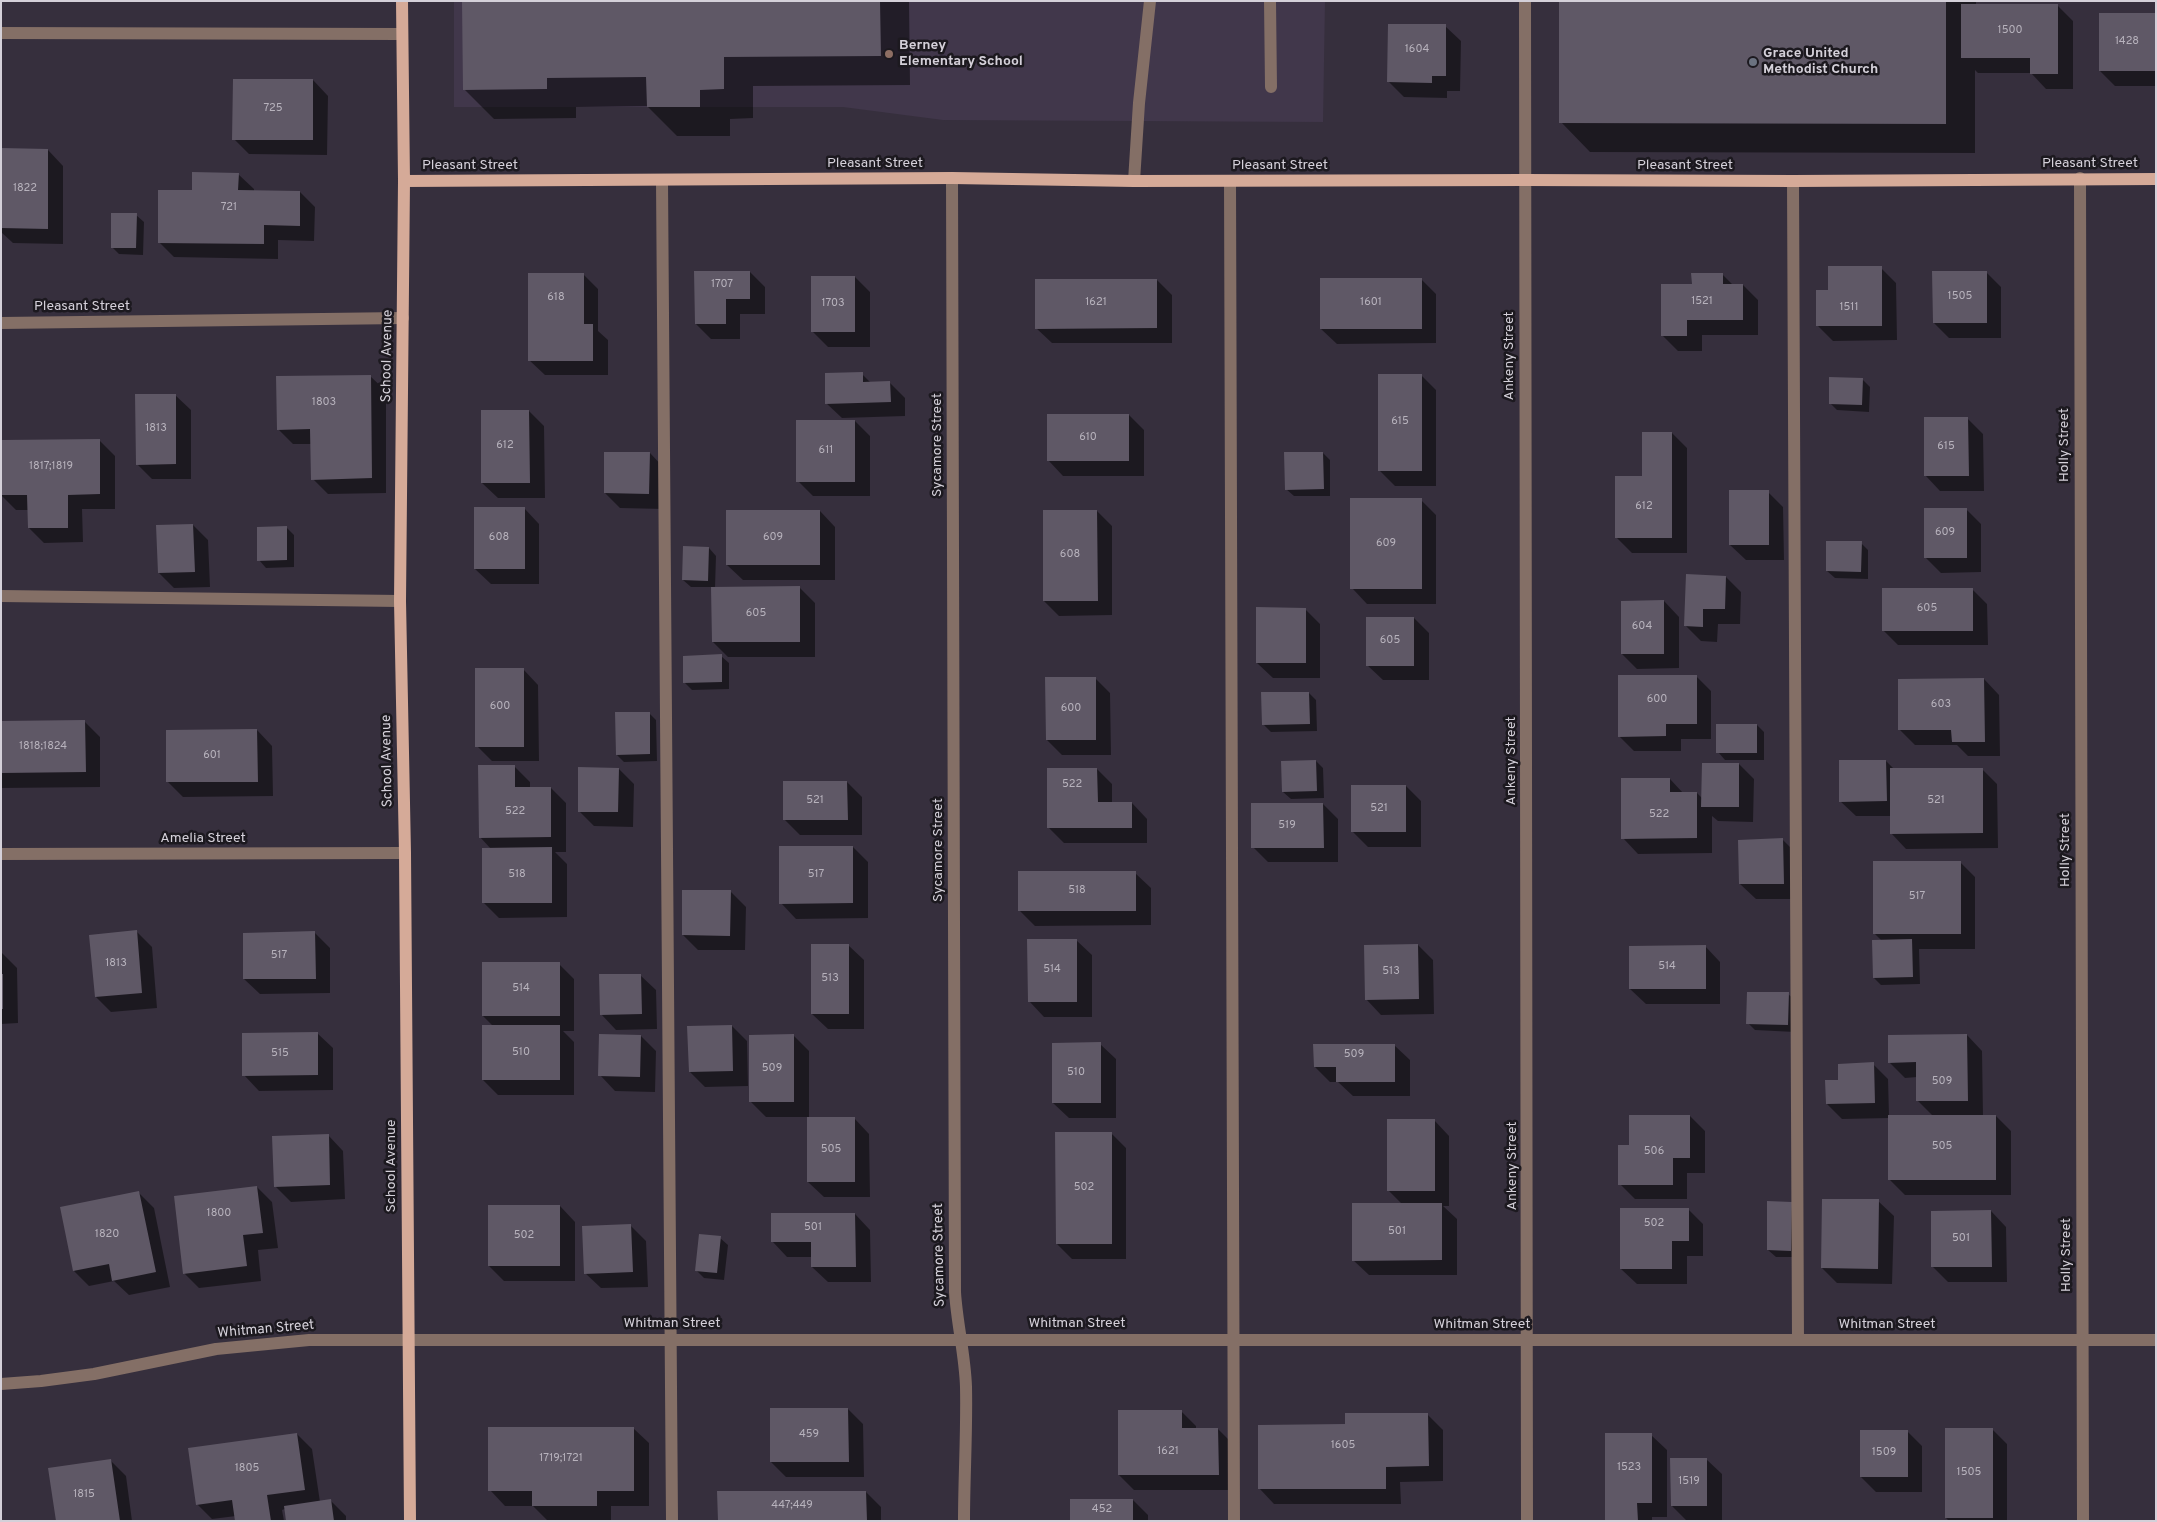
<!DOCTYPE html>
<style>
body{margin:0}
#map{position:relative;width:2157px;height:1522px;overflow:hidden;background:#362f3d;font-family:Overpass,sans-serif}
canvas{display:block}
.frame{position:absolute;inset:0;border:2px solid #d4d0d9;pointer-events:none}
</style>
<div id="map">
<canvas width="2157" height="1522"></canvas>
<div class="frame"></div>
</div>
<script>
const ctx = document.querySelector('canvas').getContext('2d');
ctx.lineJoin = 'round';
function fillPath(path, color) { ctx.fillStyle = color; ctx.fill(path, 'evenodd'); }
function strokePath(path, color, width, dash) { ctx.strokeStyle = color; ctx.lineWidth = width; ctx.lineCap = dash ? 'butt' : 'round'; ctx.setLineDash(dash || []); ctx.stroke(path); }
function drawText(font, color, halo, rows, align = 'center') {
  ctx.font = font + ' Overpass,sans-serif'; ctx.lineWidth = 5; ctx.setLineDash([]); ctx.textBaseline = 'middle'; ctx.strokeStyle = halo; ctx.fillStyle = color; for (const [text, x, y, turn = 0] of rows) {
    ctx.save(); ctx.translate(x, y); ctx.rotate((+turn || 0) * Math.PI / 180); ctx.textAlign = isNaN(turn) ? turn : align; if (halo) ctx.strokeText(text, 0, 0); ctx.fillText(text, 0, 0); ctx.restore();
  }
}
const built = new Path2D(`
 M454 1H1325L1323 122 943 120 843 107H454Z`);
const shadow = new Path2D(`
 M464 1H909L910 85 753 86V118L730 119V136H677L647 106 576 107V118L494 119 464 89Z
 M1561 1H1976V6H2058L2073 21V89H2046L2031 73H1978L1975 70V153L1590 152 1561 122Z
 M2156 14V86H2115L2100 71Z
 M1445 26 1461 41 1460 91H1447V98L1404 97 1389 82Z
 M313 80 328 96 327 155 249 154 234 139Z
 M1 150H48L63 166V244L13 243 1 232Z
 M238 174 254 189V192H300L315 207 314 241 278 240V259L174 257 159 242 193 191Z
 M136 215 144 222 143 255 119 254 112 247Z
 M1881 268 1896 283 1897 340 1833 341 1818 326 1829 291Z
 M750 272 765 287V314H740V339H711L696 324Z
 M1986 272 2001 287V338H1949L1934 323Z
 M583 274 598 289V331L608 340V375H545L529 360Z
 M1722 274 1733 285H1743L1758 300V335H1702V351H1678L1663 336 1693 285Z
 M855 277 870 292V347H828L812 331Z
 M1421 279 1436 294V343L1337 344 1321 329Z
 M1157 280 1172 295V343H1052L1036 328Z
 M862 374 871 383 889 382 905 398V416L842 418 826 403Z
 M1421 375 1436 390V486H1395L1379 470Z
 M370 376 386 391V493L328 494 313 479 312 444H293L278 429Z
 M1862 379 1870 387 1869 412 1837 410 1830 403Z
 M175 395 191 410V479H152L137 464Z
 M529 411 544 426 545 498H498L482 483Z
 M1129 415 1144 430V476H1063L1048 460Z
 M1968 419 1983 434 1984 491H1940L1925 475Z
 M855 421 870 436V496H813L798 481Z
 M1672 433 1687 448V553H1632L1617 538 1643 477Z
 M99 440 115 456V509H82L83 542 44 543 29 528V510H16L1 495V441Z
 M650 453 665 469 664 509 620 508 605 493Z
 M1323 453 1330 460V496H1294L1286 489Z
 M1768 492 1783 507 1784 560H1746L1730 545Z
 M1421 500 1436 515V604H1367L1352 588Z
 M524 508 539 524V584H491L475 569Z
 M1966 509 1981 524V572L1941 573 1926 558Z
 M820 511 835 527V580H743L727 565Z
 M1097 511 1112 526V615L1059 616 1044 601Z
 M193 525 208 540 210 587 174 588 159 573Z
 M287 528 294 535V567L266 568 259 560Z
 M1861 543 1868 550V579L1835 578 1827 571Z
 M709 548 716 556 715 588H800L815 603V657H728L713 642 712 587H691L683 580Z
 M1726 577 1741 592 1740 624H1718L1717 642 1701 641 1686 626Z
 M1972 589 1987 604 1988 645H1898L1883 630Z
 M1664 601 1679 617V668L1637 669 1622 654Z
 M1305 609 1320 624V678H1273L1257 663Z
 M1414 618 1429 633V680H1383L1367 665Z
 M721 656 729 663V689L692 690 684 682Z
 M523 669 538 685 539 761H492L477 746Z
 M1696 676 1711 691V739H1681V751H1634L1619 736Z
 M1095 678 1110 693 1111 755H1062L1047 740Z
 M1984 679 1999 695 2000 756H1968L1957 745H1915L1900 730Z
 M1309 693 1316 700 1317 731 1271 732 1264 725Z
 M649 713 656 720 657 761 624 762 617 755Z
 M1 722H85L100 737V787L1 788Z
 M1757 725 1764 732V760H1725L1718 752Z
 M257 730 272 746 273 796 183 797 168 782Z
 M1316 761 1323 768 1324 798 1291 799 1283 792Z
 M1886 761 1894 769H1982L1997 784 1998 848 1906 849 1891 833V816H1856L1840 801Z
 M1739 764 1754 779 1753 822 1718 821 1712 816V853L1638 854 1623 838 1670 779 1683 793H1697L1703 799Z
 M515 767 530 782V788H551L566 803V852H555L567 864V917L499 918 484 903 491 849 480 837Z
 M619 769 634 784 633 827 594 826 579 811Z
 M1097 769 1112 784V803H1132L1147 819V843H1064L1049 828Z
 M847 782 862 797V835H800L785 820Z
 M1406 786 1421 801V847H1368L1353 832Z
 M1323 804 1338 819V862H1268L1253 847Z
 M1783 840 1798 855 1799 899H1756L1740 884Z
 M853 847 868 862V918L796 919 781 903Z
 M1960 862 1975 877V949H1919L1920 984 1881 985 1874 978 1882 941 1874 933Z
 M1135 873 1151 888V925L1035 926 1020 911Z
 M730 891 746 907 745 950H698L683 935Z
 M136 931 152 947 157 1008 111 1012 96 997Z
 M315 933 330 948V993L260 994 244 979Z
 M1076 940 1092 955V1017H1044L1029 1001Z
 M848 945 864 960V1029H828L812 1014Z
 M1418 945 1433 960 1434 1014 1381 1015 1366 999Z
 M1705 946 1720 962V1004H1646L1630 989Z
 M1 952 17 968 18 1023 1 1024Z
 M559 964 574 979V1031H563L574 1042V1095H498L483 1080 494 1027 483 1016Z
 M640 975 656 990 657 1029 616 1030 601 1014Z
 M1788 994 1796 1001 1795 1032 1755 1030 1748 1023Z
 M732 1026 747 1041 748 1086 705 1087 690 1072Z
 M317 1033 333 1048V1090L259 1091 244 1075Z
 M793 1035 809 1051V1118H854L869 1134 870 1197H824L808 1182V1117H766L751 1102Z
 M1967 1035 1982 1051 1983 1116H1996L2011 1131V1195H1905L1890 1180 1889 1118 1842 1119 1827 1104 1839 1081 1873 1064 1888 1079 1889 1116H1933L1917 1100V1077L1905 1078 1889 1062Z
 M641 1036 656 1051 655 1092 615 1091 600 1075Z
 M1100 1044 1116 1059V1118H1069L1053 1103Z
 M1394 1045 1410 1060V1096H1353L1338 1082H1330L1315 1067Z
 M1690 1116 1705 1131V1173H1687V1199H1635L1620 1184 1630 1146Z
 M1434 1120 1449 1136V1206H1443L1457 1219V1275H1369L1353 1260 1402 1204 1388 1190Z
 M1111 1133 1126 1148V1259H1072L1057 1244Z
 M328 1135 343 1151 345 1199 291 1202 275 1186Z
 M257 1187 272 1202 278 1248 258 1250 261 1281 199 1288 184 1273Z
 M139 1193 154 1208 170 1287 129 1295 114 1281 89 1286 74 1271Z
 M1878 1201 1894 1216 1892 1284 1837 1283 1822 1268Z
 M1792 1203 1798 1257H1776L1768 1250Z
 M560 1206 575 1222V1281H504L489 1266Z
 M1688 1209 1703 1224V1256H1687V1284H1637L1621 1269Z
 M1991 1211 2006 1227 2007 1282H1948L1932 1266Z
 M855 1214 870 1230 871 1282H828L812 1267V1257H787L772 1241Z
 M631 1226 646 1241 648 1287 601 1288 585 1273Z
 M720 1238 728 1245 724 1280 704 1278 696 1270Z
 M1 1250 2 1305H1Z
 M848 1409 863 1424 864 1477H786L771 1462Z
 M1181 1411 1196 1426V1429H1218L1233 1444 1234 1490H1134L1119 1475Z
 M1428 1415 1443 1430V1481L1400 1482 1401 1504H1274L1259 1488 1346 1425Z
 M633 1428 649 1443V1506H611V1521H548L533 1506H505L490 1490Z
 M1992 1429 2007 1444V1521H1949L1946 1518Z
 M1907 1431 1922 1446V1492H1876L1861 1477Z
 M297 1434 312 1449 320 1502 330 1500 346 1516V1521H287L285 1509 282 1510 284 1521H236V1516L212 1519 197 1504Z
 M1651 1435 1667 1450V1517H1652V1521H1607Z
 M1706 1459 1722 1474V1521H1687L1672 1506Z
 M110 1460 126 1476 132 1521H57Z
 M866 1492 881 1507V1521H719Z
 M1133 1500 1148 1515V1521H1072Z`);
const building = new Path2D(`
 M462 1H880L881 56 724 57V89L700 90V107H647L646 77 547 78V89L463 90Z
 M1559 1H1946V124L1559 123Z
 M1961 4H2058V74H2030V58H1961Z
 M2099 13H2156V71H2099Z
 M1388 24H1446V76H1432V83L1387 82Z
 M233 79H313V140H232Z
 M1 148 48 149V229L1 228Z
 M192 172 239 173 238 190 300 191V226L264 225V244L158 243V190H192Z
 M111 213H137L136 248H111Z
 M1828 266H1882V326H1816V290H1828Z
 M694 271H750V299H726V324H695Z
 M1932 271H1987V323H1933Z
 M528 273H584V324H593V361H528Z
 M1691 273H1723V284H1743V320H1687V336H1661V284H1692Z
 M811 276H855V332H811Z
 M1320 278H1422V329H1320Z
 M1035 279H1157V328L1035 329Z
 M863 372V382L890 381 891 402 825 404V373Z
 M1378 374H1422V471H1378Z
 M371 375 372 478 311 480 310 429 277 430 276 376Z
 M1829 377 1863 378 1862 405 1829 404Z
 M135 394H176V464L136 465Z
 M481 410H529L530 483H481Z
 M1047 414H1129V461H1047Z
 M1924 417H1968L1969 476H1924Z
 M796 420H855V482H796Z
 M1642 432H1672V538H1615V476H1642Z
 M100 439V494L68 495V528H28L27 495H1V440Z
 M604 452H650L649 494 604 493Z
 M1284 452H1323L1324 489 1285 490Z
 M1729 490H1769V545H1729Z
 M1350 498H1422V589H1350Z
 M474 507H525V569H474Z
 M1924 508H1967V558H1924Z
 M726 510H820V565H726Z
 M1043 510H1097L1098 601H1043Z
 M193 524 195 572 158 573 156 525Z
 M287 526V560L257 561V527Z
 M1826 541H1862L1861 572 1826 571Z
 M683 546 709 547 708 581 682 580Z
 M1686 574 1726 576 1725 609H1703V627L1684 626Z
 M800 586V642H712L711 587Z
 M1882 588H1973V631H1882Z
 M1664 600V654H1621V601Z
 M1256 607 1306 608V663H1256Z
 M1366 617H1414V666H1366Z
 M722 654V682L683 683V656Z
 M475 668H524V747H475Z
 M1618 675H1697V724H1666V736L1618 737Z
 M1045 677H1096V740H1046Z
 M1984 678 1985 742H1952L1951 730H1898V679Z
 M1261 692H1309L1310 724 1262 725Z
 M615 712H650V754L616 755Z
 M85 720 86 772 1 773V721Z
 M1716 724H1757V753H1716Z
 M257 729 258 782H166V730Z
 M1316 760 1317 791 1282 792 1281 761Z
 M1839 760H1886L1887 801 1839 802Z
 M1702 763H1739V807H1701Z
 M478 765H515V787H551V837L479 838Z
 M578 767 619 768 618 812H578Z
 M1047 768H1097L1098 802H1132V828H1047Z
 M1890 768H1983V833L1890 834Z
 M1621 778H1670V792H1697V838L1621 839Z
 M783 781H847L848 820H783Z
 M1351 785H1406V832H1351Z
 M1251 803H1323L1324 848H1251Z
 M1783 838 1784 884H1739L1738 840Z
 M779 846H853V903L779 904Z
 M552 847V903H482V848Z
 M1873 861H1961V934H1873Z
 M1018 871H1136V911H1018Z
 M682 890H731L730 936 682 935Z
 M137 930 142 993 95 997 89 935Z
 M315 931 316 979H243V933Z
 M1027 939H1077V1002H1028Z
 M1912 939 1913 977 1873 978 1872 940Z
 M811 944H849V1014H811Z
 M1418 944 1419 999 1365 1000 1364 945Z
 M1706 945V989H1629V946Z
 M482 962H560V1016H482Z
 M1 974H3V1009H1Z
 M599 974H641L642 1014 600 1015Z
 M1747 992H1789L1788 1025 1746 1024Z
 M482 1025H560V1080H482Z
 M732 1025 733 1071 689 1072 687 1026Z
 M318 1032V1075L242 1076V1033Z
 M599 1034 641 1035 640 1077 598 1076Z
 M794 1034V1102H749V1035Z
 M1967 1034 1968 1101H1916V1062L1888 1063V1035Z
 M1101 1042V1103H1052V1043Z
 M1313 1044H1395V1082H1336V1067H1314Z
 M1874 1062 1875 1103 1826 1104 1825 1080H1838V1064Z
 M1629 1115H1690V1158H1673V1185H1618V1145H1629Z
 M1888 1115H1996V1180H1888Z
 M807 1117H855V1182H807Z
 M1387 1119H1435V1191H1387Z
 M1055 1132H1112V1244H1056Z
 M329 1134 330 1185 274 1187 272 1136Z
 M257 1186 263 1233 243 1235 247 1266 183 1274 174 1196Z
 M139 1191 156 1272 112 1281 109 1264 73 1271 60 1207Z
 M1822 1199H1879L1878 1269 1821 1268Z
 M1767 1201 1792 1202 1791 1251 1767 1250Z
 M1352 1203H1442V1260L1352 1261Z
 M488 1205H560V1266H488Z
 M1620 1208H1689V1241H1672V1269H1620Z
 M1991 1210 1992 1267H1931V1211Z
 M771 1213H855L856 1267H811V1242H771Z
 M631 1224 633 1272 584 1274 582 1226Z
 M699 1234 721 1236 717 1273 695 1271Z
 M770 1408H848L849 1462H770Z
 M1118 1410H1182V1428H1218L1219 1475H1118Z
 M1345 1413H1428L1429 1466 1386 1467V1489H1258V1425L1345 1424Z
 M488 1427H634V1491H597V1506H532V1491H488Z
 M1945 1428H1993V1518H1945Z
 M1860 1430H1908V1477H1860Z
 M297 1433 305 1490 267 1495 271 1521H235L232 1500 196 1505 188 1448Z
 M1605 1433H1652V1503H1637L1638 1521H1605Z
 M1670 1458H1707V1506H1671Z
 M111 1459 120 1521H56L48 1468Z
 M717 1491H866L867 1521H718Z
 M331 1499 334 1521H286L284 1506Z
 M1070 1499H1133V1521H1070Z`);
const minor = new Path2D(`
 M1270 1 1271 87
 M1525 1 1527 1521
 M1 33 402 34
 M952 178 955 1292C957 1324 965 1355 966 1387 967 1432 964 1476 964 1521
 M2080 178 2083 1521
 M662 181 672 1521
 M1134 181 1139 103 1150 1
 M1230 181 1234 1521
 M1793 181 1798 1340
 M1 323 403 318
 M1 596 400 601
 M1 854 405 853
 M1 1384 41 1381 94 1374 216 1349 309 1340H2156`);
const major = new Path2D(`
 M402 1 404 181 400 601 405 853 410 1521
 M404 181 952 178 1134 181 1525 180 1793 181 2156 179`);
const markers = [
 [889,54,5,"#8d6e63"],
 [1753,62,5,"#6b7280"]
];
const numberNames = [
 ["1500",2010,31],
 ["1428",2127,42],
 ["1604",1417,50],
 ["725",273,109],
 ["1822",25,189],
 ["721",229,208],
 ["1707",722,285],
 ["1505",1960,297],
 ["618",556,298],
 ["1521",1702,302],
 ["1621",1096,303],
 ["1601",1371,303],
 ["1703",833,304],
 ["1511",1849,308],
 ["1803",324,403],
 ["615",1400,422],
 ["1813",156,429],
 ["610",1088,438],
 ["612",505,446],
 ["615",1946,447],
 ["611",826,451],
 ["1817;1819",51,467],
 ["612",1644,507],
 ["609",1945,533],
 ["608",499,538],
 ["609",773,538],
 ["609",1386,544],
 ["608",1070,555],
 ["605",1927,609],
 ["605",756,614],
 ["604",1642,627],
 ["605",1390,641],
 ["600",1657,700],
 ["603",1941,705],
 ["600",500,707],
 ["600",1071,709],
 ["1818;1824",43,747],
 ["601",212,756],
 ["522",1072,785],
 ["521",815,801],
 ["521",1936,801],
 ["521",1379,809],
 ["522",515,812],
 ["522",1659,815],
 ["519",1287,826],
 ["518",517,875],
 ["517",816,875],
 ["518",1077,891],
 ["517",1917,897],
 ["517",279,956],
 ["1813",116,964],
 ["514",1667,967],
 ["514",1052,970],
 ["513",1391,972],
 ["513",830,979],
 ["514",521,989],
 ["510",521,1053],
 ["515",280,1054],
 ["509",1354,1055],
 ["509",772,1069],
 ["510",1076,1073],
 ["509",1942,1082],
 ["505",1942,1147],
 ["505",831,1150],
 ["506",1654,1152],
 ["502",1084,1188],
 ["1800",219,1214],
 ["502",1654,1224],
 ["501",813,1228],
 ["501",1397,1232],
 ["1820",107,1235],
 ["502",524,1236],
 ["501",1961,1239],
 ["459",809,1435],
 ["1605",1343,1446],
 ["1621",1168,1452],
 ["1509",1884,1453],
 ["1719;1721",561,1459],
 ["1523",1629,1468],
 ["1805",247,1469],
 ["1505",1969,1473],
 ["1519",1689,1482],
 ["1815",84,1495],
 ["447;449",792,1506],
 ["452",1102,1510]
];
const poiNames = [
 ["Berney",899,46],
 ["Elementary School",899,62],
 ["Grace United",1763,54],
 ["Methodist Church",1763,70]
];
const streetNames = [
 ["Pleasant Street",875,164],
 ["Pleasant Street",2090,164],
 ["Pleasant Street",470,166],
 ["Pleasant Street",1280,166],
 ["Pleasant Street",1685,166],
 ["Pleasant Street",82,307],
 ["School Avenue",388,356,-89],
 ["Ankeny Street",1510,356,-90],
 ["Sycamore Street",938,445,-90],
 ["Holly Street",2065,445,-90],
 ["School Avenue",388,761,-91],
 ["Ankeny Street",1512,761,-90],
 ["Amelia Street",203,839],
 ["Sycamore Street",939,850,-90],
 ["Holly Street",2066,850,-90],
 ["School Avenue",392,1166,-90],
 ["Ankeny Street",1513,1166,-90],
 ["Sycamore Street",940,1255,-91],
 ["Holly Street",2067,1255,-90],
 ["Whitman Street",672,1324],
 ["Whitman Street",1077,1324],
 ["Whitman Street",1482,1325],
 ["Whitman Street",1887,1325],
 ["Whitman Street",266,1330,-5]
];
fillPath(built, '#41374b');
fillPath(shadow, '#0007');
fillPath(building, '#5f5866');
strokePath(minor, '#846f66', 12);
strokePath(major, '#d5aa98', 12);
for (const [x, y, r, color] of markers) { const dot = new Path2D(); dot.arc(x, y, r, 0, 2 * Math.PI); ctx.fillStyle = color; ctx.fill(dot); strokePath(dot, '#1c191f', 2); }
drawText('11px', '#b7b2bc', null, numberNames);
drawText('bold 14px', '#d4d0d9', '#1c191f', poiNames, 'left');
drawText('14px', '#d4d0d9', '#1c191f', streetNames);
</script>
